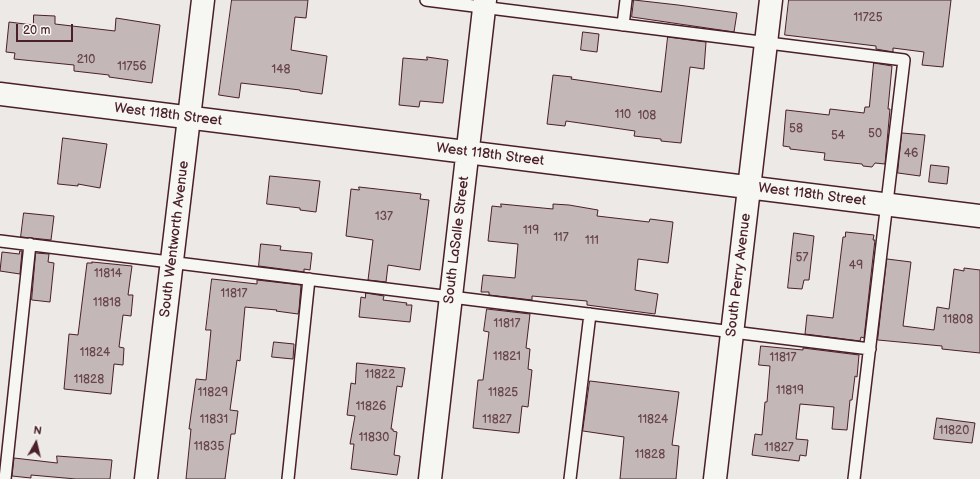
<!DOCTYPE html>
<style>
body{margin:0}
#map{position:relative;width:980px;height:479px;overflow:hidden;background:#ece9e6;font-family:"Balsamiq Sans",sans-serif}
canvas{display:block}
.north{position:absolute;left:16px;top:423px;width:40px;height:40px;-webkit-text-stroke:3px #f6f6f2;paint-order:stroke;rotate:8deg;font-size:11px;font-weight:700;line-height:16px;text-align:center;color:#4a1f2b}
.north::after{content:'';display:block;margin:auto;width:14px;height:18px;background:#4a1f2b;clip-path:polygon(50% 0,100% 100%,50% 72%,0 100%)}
.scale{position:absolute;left:16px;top:24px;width:57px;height:18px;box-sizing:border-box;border:2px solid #4a1f2b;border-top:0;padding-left:5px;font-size:12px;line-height:14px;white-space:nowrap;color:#4a1f2b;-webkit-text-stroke:3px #f6f6f2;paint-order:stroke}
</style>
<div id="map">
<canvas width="980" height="479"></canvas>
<div class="north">N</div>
<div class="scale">20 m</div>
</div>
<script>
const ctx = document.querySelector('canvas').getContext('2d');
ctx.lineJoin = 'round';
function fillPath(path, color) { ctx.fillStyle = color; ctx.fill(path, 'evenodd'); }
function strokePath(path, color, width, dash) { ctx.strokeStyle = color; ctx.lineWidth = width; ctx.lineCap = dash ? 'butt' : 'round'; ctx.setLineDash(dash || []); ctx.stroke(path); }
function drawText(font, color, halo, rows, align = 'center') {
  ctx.font = font + ' "Balsamiq Sans",sans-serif'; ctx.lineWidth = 3; ctx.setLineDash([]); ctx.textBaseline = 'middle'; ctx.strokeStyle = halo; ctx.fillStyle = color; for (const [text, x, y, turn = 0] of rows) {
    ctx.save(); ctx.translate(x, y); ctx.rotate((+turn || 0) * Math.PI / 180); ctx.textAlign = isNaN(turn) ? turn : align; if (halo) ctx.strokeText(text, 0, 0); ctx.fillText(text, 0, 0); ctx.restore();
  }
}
const building = new Path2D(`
 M232 0H308L306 18 295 17 291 50 327 56 322 94 300 91V90L241 83 239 98 219 95Z
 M634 0 678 5 737 13 734 32 632 17Z
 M789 0H951L943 67 922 65 924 52 893 48V52L876 49V46L785 35Z
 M34 15 55 16V24L115 31 116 18 160 25 152 83 109 77V75L74 71V65L14 59 15 53 6 52 9 22 33 25Z
 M583 32 599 34 597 52 581 50Z
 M668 37 706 42 704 69 690 67 681 143 661 141V139L634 136 635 131 566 121 565 126 547 124 553 75 572 77 571 79 661 92Z
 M427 57 448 60 443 103 420 101 419 107 399 105 403 58 427 60Z
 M874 63 892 66 888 109H890L885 164 875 163 872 167 863 166 862 164 824 160 825 153 790 149V147L783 146 786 110 829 115 830 109 864 113 865 107H869Z
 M902 133 925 135 920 176 898 173Z
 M63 138 107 144 100 188 78 184V186L58 184Z
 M931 165 949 167 947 184 929 182Z
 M270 176 320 181 316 212 300 210V208L267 204Z
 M359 187 421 194 420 199 429 200 420 270 388 265 386 282 368 280 373 240 346 236 351 189 359 190Z
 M501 204 553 209V204L569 205 598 210 597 216 649 222 650 219 673 222 668 263 638 259 635 290 658 294 655 314 587 305V301L532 296V300L489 295V292H481L483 275 515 278 518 244 488 241 492 206 501 207Z
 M24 213 54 216 51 240 21 237Z
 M846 232 874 235 873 240H875L873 257 864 338 861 337 860 341 805 334 807 315 833 318 843 237H845Z
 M794 233 814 236 809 280H804L802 289 788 288Z
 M261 244 281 246 280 250 312 253 310 270 304 269V272L259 266Z
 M20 251H22L20 274 0 271 2 252 19 254Z
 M36 253 49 254 48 262 54 263 50 302 32 300Z
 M887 259 911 262 903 326 934 330 937 307 949 309 954 269 964 271V268L980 270V353L942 349V346L878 340Z
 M92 262 132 266 128 295H133L131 316 123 315 119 347 124 348 123 365 114 364 111 394 64 389 69 334 78 335 87 263H92Z
 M212 279 257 284V280L301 285 299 310 298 314 276 311 277 310 245 307 240 361 237 360 230 410 238 411 235 434H231L225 479H186L191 429H189L196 379 206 380 211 330H206Z
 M366 293 384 296 383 300 407 303 406 305H412L410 322 359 317 361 297 365 298Z
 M487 309 530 314 526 348 530 349 528 369 532 370 528 407 522 406 519 433 473 428 478 380H483L489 332 484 331Z
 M274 342 294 344 293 359 272 357Z
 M761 346 803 350V348L859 355 857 377 855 376 852 400H850L847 430 832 429 834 407 800 404 796 439 808 440 806 456 800 455 799 461 752 455 755 434 762 435 765 402H767L770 366 759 365Z
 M357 363 405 368 402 387 397 386 391 429H393V431L397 432 394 455 400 456 397 475 351 469 354 444H350L355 416 347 415 351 383 355 384Z
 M590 381 679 392 672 445 679 446 676 479H620L624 437 583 431Z
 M937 418 975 423 972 443 934 439Z
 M57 456 112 460 110 479H76L31 475V478L12 476 14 458 57 463Z`);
const lane = new Path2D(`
 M426 0 904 60 854 479
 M623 25 626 0
 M0 241 870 349
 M5 479 30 244
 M288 479 309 279
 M570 479 590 314`);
const street = new Path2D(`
 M0 94 980 216
 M430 479 485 0
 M715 479 771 0`);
const secondary = new Path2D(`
 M146 479 203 0`);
const numberNames = [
 ["11725",868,18],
 ["210",86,60],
 ["11756",132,67],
 ["148",281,70],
 ["110",623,115],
 ["108",647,116],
 ["58",796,129],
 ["50",875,134],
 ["54",838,136],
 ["46",911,154],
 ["137",384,217],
 ["119",531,231],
 ["117",561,238],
 ["111",592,241],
 ["57",802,258],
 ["49",856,266],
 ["11814",108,274],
 ["11817",234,294],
 ["11818",107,303],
 ["11808",958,320],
 ["11817",507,324],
 ["11824",95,353],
 ["11821",507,357],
 ["11817",783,358],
 ["11822",380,375],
 ["11828",89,380],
 ["11819",790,391],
 ["11829",213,393],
 ["11825",503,393],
 ["11826",371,407],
 ["11831",214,420],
 ["11827",497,420],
 ["11824",653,420],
 ["11820",954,431],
 ["11830",374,438],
 ["11835",209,447],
 ["11827",779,448],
 ["11828",650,455]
];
const streetNames = [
 ["West 118th Street",168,115,7],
 ["West 118th Street",490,155,7],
 ["West 118th Street",812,195,7],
 ["South Wentworth Avenue",175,239,-83],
 ["South LaSalle Street",457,240,-83],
 ["South Perry Avenue",739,275,-83]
];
fillPath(building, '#c4b7b7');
strokePath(building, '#4a1f2b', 1);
strokePath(lane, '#4a1f2b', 14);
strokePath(street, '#4a1f2b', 25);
strokePath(secondary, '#4a1f2b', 25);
strokePath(lane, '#f6f6f2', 11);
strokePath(street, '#f6f6f2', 22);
strokePath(secondary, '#f6f6f2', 22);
drawText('12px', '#68454e', null, numberNames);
drawText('14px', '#4a1f2b', '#f6f6f2', streetNames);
</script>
